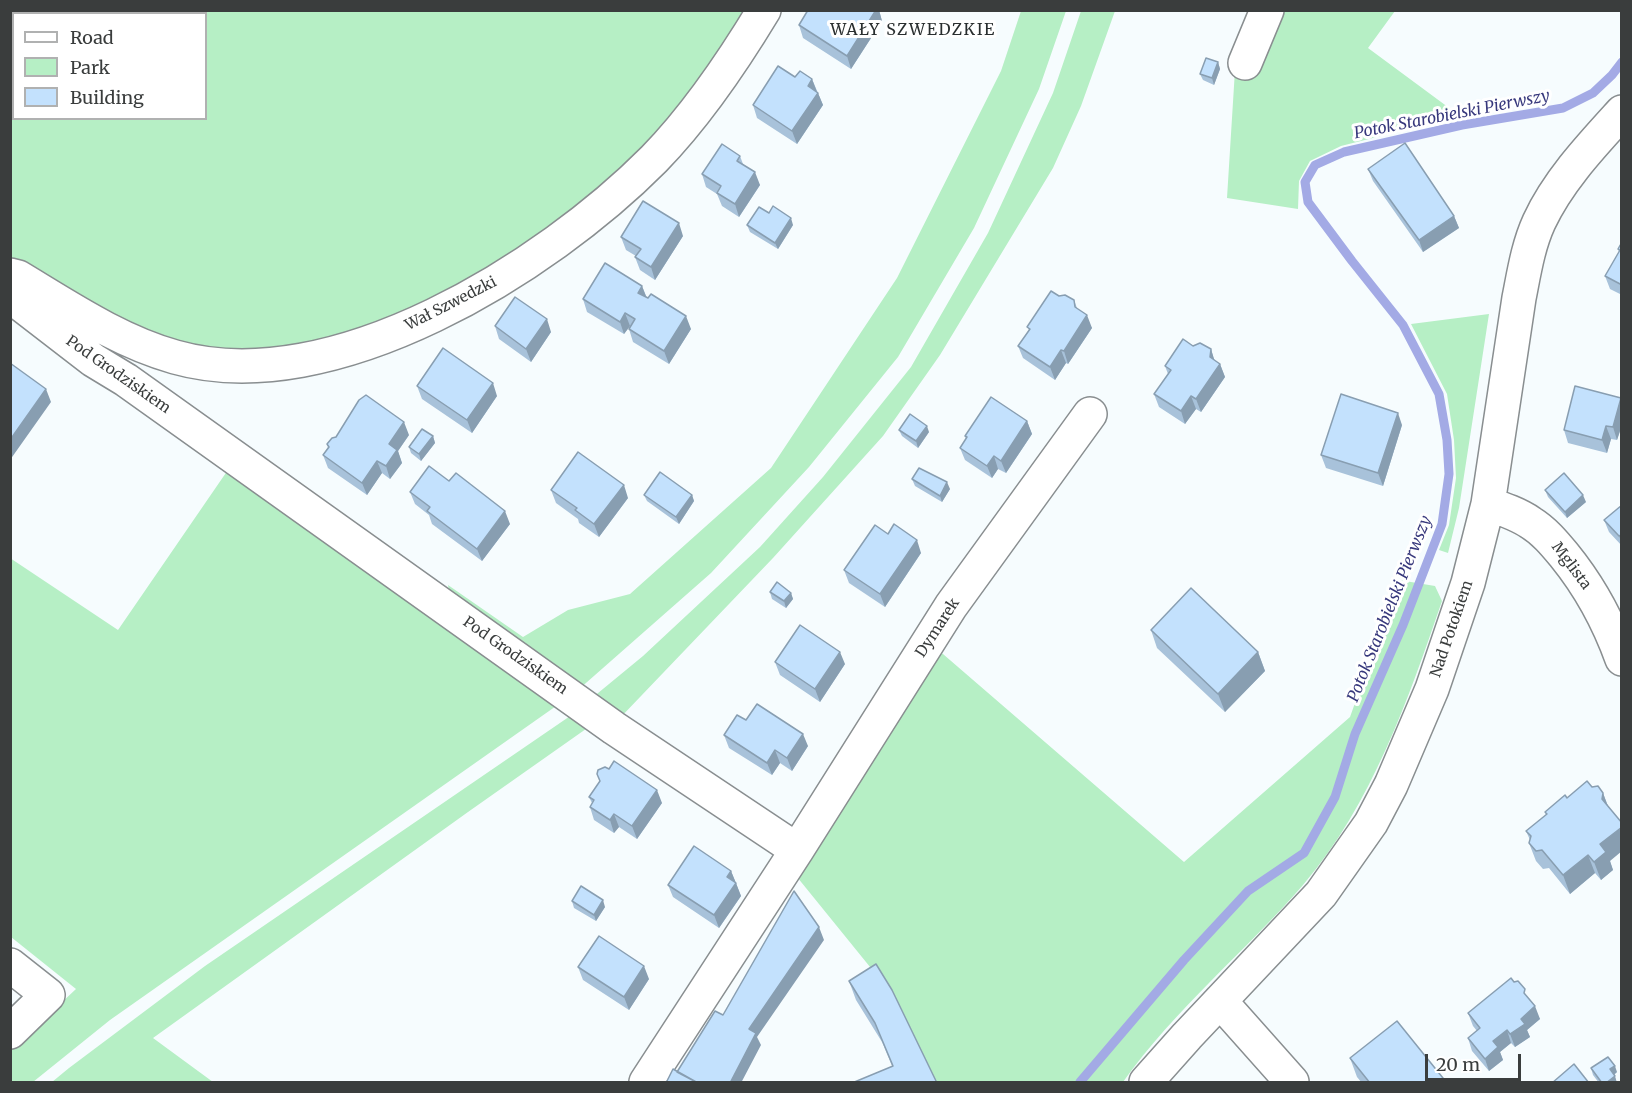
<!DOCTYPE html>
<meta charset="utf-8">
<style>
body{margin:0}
#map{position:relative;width:1632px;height:1093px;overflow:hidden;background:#f6fcfe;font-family:Merriweather,serif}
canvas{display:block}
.frame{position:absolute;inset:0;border:12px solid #3a3d3d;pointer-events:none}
.legend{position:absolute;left:12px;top:12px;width:195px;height:108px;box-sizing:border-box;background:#fff;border:2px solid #b0b1b1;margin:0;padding:8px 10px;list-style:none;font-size:18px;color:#3a3d3d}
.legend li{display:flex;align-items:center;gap:12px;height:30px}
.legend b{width:30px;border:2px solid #b0b1b1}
.scale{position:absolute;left:1425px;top:1054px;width:96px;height:27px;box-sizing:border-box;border:3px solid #3a3d3d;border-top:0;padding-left:8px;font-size:18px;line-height:21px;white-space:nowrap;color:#3a3d3d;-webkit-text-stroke:4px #fff;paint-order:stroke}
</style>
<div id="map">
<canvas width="1632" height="1093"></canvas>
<div class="frame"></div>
<ul class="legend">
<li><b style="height:8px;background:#fff"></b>Road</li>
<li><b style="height:16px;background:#b6efc5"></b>Park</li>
<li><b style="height:16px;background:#c3e1fd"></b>Building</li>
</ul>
<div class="scale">20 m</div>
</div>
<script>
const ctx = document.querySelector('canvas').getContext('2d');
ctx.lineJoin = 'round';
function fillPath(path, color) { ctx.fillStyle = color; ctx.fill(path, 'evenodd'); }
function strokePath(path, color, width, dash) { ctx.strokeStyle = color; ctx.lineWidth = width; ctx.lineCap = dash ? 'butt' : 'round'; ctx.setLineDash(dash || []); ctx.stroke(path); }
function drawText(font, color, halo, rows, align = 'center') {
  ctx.font = font + ' Merriweather,serif'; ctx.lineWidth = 6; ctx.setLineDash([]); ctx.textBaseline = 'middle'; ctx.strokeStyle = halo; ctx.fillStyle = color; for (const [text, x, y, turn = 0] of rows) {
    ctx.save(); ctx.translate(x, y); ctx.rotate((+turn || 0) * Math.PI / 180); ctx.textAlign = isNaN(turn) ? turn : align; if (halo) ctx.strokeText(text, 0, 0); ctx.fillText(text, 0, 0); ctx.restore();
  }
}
const green = new Path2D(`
 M10 11H756L737 40 602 196 406 319 261 356 185 350 11 268ZM14 14H206V118H14Z
 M1021 11H1066L1039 89 974 228 898 357 809 467 711 573 578 690 451 603 448 585 523 637 568 610 630 594 771 468 897 278 1001 71Z
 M1081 11H1115L1081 106 1053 168 940 355 883 436 773 558 619 719 592 698 643 656 760 547 823 477 911 367 988 233 1053 93Z
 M1276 11H1395L1368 48 1460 116 1341 146 1310 161 1299 181 1298 209 1227 198 1235 70Z
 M1489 314 1459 508 1448 553 1439 550 1449 525 1456 478 1454 440 1447 394 1411 324Z
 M232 464 559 704 110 1020 33 1082H11V1050L76 989 11 937 10 558 118 630Z
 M1399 580 1435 586 1442 601C1408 700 1372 804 1303 885 1245 952 1175 1009 1123 1082H935L883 983 793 872 936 648 1184 862 1350 717Z
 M576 712 593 724 468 812 153 1038 213 1082H52L69 1068 205 966Z`);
const stream = new Path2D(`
 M1080 1082 1184 960 1248 891 1304 853 1335 797 1355 734 1403 625 1442 524 1449 474 1447 440 1439 394 1403 325 1352 261 1308 202 1305 182 1315 165 1344 152 1462 125 1563 108 1593 93 1612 75 1622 62`);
const minor = new Path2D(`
 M1245 63 1267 10
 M10 275 18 277C68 307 118 341 175 357 333 402 547 267 654 159 697 115 732 63 764 10
 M10 296 93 360 126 380 614 728 797 850
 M1488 504C1503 509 1518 514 1531 523 1544 531 1554 543 1564 555 1590 587 1608 620 1622 659
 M10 965 48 995 10 1032
 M1220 1001 1292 1082
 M646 1082 797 850 951 606 1090 414
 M1146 1082 1187 1036 1321 894 1371 823 1391 785 1432 689 1468 583 1488 504 1519 298C1524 273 1528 246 1539 222 1558 181 1591 146 1622 112`);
const wall = new Path2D(`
 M808 10H879L882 21 851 69 803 38 799 25Z
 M1218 62 1220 69 1214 85 1203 80 1200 74Z
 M812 79 823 105 797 144 757 118 753 105Z
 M740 156 743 164 760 185 739 217 722 206 717 194 706 187 702 174Z
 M1368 169 1454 216 1459 228 1423 252 1373 181Z
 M769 213 793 225 778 249 750 232 747 225Z
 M683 236 655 280 640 270 635 257 636 256 626 250 621 237Z
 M1622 242V295L1610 289 1605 276 1619 252 1618 249Z
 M642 286 647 298 691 329 669 364 633 342 629 329 630 326 624 334 587 312 583 299Z
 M1059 296 1074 300 1077 308 1092 328 1068 364 1066 363 1055 380 1023 358 1018 346 1029 330 1027 327Z
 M495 326 551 332 531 362 499 339Z
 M1193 346 1211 349 1214 360 1220 364 1225 377 1201 412 1196 409 1185 424 1159 407 1154 394 1168 374 1165 366Z
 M417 386 497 396 472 433 422 399Z
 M1621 398 1622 425 1617 440 1611 439 1607 453 1568 443 1564 430Z
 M1027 421 1032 434 1006 473 998 469 992 478 965 460 960 448 966 439 965 436Z
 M1402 425 1383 486 1326 468 1321 455Z
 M899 430 929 432 918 448 902 436Z
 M409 435 398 451 402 463 390 479 382 473 367 495 328 468 323 455 328 447 327 444Z
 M433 436 435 443 421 461 411 453 409 447Z
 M912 479 950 489 942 502 915 486Z
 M551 490 628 498 599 537 579 523 578 519 556 503Z
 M1545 490 1586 502 1567 518 1548 497Z
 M410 492 510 524 482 561 432 524 429 515 415 504Z
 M644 495H692L694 501 679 524 647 501Z
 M1622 505V546L1609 532 1604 520Z
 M888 534 921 553 885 607 849 583 844 570Z
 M770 592 791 593 793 599 786 608 772 599Z
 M1151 630 1258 652 1265 671 1225 712 1157 648Z
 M775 662 845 664 820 702 780 675Z
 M746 720 808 746 792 771 780 763 772 775 729 748 724 735Z
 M597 774 662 803 637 839 619 827 614 833 594 820 590 807 592 803 589 797 600 781Z
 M1592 787 1603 793 1608 806 1610 861 1613 870 1601 880 1595 873 1570 894 1549 868 1543 869 1536 861 1529 843 1530 840 1526 831 1546 815 1545 812 1567 798Z
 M731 871 741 896 719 928 673 897 668 885Z
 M572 901 605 907 596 921 574 908Z
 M578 967 649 979 629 1010 583 980Z
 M849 981 937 1083 892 1066 882 1042 856 1000Z
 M1528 998 1540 1019 1527 1030 1530 1037 1515 1047 1511 1043 1500 1052 1503 1060 1489 1071 1472 1051 1468 1038 1477 1031 1473 1026 1468 1013Z
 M1350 1058 1447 1083H1362L1357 1077Z
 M1591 1068 1617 1072 1614 1075 1617 1083H1599L1593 1075Z`);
const shadedWall = new Path2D(`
 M876 10H879L882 21 851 69 847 56Z
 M1218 62 1220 69 1214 85 1212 78Z
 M812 79 817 92 808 86Z
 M818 93 823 105 797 144 792 131Z
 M755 172 760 185 739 217 735 204Z
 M1454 216 1459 228 1423 252 1419 240Z
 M791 218 793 225 778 249 775 243Z
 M679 223 683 236 655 280 651 267Z
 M642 286 647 299 638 293Z
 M625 313 630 326 624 334 620 322Z
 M1087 315 1092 328 1068 364 1064 351Z
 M686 316 691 329 669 364 664 351Z
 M547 319 551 332 531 362 526 349Z
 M1211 349 1215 362 1210 357Z
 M1061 350 1066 363 1055 380 1050 367Z
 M1220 364 1225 377 1201 412 1196 399Z
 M493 383 497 396 472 433 467 420Z
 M46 389 51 402 10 460V440Z
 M1191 396 1196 409 1185 424 1181 411Z
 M1621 398 1622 425 1617 440 1613 427Z
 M1398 413 1402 425 1383 486 1378 473Z
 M1027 421 1032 434 1006 473 1001 461Z
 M404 422 409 435 398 451 402 463 390 479 386 466 389 444Z
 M927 426 929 432 918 448 916 441Z
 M1606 426 1611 439 1607 453 1602 440Z
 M433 436 435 443 421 461 419 454Z
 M994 456 998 469 992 478 987 466Z
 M377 461 382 473 367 495 362 483Z
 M947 482 950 489 942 502 940 496Z
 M624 485 628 498 599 537 594 524Z
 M692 495 694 501 679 524 676 517Z
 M1583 495 1586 502 1567 518 1565 512Z
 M505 511 510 524 482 561 477 549Z
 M1622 534V543L1619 536Z
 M917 540 921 553 885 607 880 594Z
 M791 593 793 599 786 608 784 601Z
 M840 652 845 664 820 702 815 689Z
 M1258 652 1265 671 1225 712 1218 694Z
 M803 734 808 746 792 771 787 758Z
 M775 750 780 763 772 775 767 763Z
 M657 790 662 803 637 839 632 826Z
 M1603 793 1610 812 1602 799Z
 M614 814 619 827 614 833 610 820Z
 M1622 827V851L1610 861 1613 870 1601 880 1594 862 1600 844Z
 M1588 855 1595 873 1570 894 1563 875Z
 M731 871 736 883 727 877Z
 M736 883 741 896 719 928 714 915Z
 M603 900 605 907 596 921 594 915Z
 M819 927 824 940 757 1037 761 1045 741 1083H730L749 1029Z
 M644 966 649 979 629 1010 624 997Z
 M1535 1006 1540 1019 1527 1030 1530 1037 1515 1047 1510 1034 1521 1019Z
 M1507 1030 1511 1043 1500 1052 1503 1060 1489 1071 1485 1059 1493 1041Z
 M1615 1066 1617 1072 1612 1076 1610 1069Z
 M1615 1076 1617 1083H1606Z`);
const building = new Path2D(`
 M808 10H876L847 56 799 25Z
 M1206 58 1218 62 1212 78 1200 74Z
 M778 66 795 77 800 71 812 79 808 86 818 93 792 131 753 105Z
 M1405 143 1454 216 1419 240 1368 169Z
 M722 144 740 156 737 161 755 172 735 204 717 193 721 186 702 174Z
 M643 201 679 223 651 267 635 257 641 249 621 237Z
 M773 206 791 218 775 243 747 225 759 207 769 213Z
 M1622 242V285L1605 276 1620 250 1618 249Z
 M605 263 642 286 638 293 648 298 651 294 686 316 664 351 629 329 635 319 625 313 620 322 583 299Z
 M1051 291 1059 296 1065 295 1074 300 1075 307 1087 315 1064 351 1061 350 1050 367 1018 346 1030 329 1027 327Z
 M515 297 547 319 526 349 495 326Z
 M1183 339 1193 346 1200 343 1211 349 1210 357 1220 364 1196 399 1191 396 1181 411 1154 394 1171 370 1165 366Z
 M443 348 493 383 467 420 417 386Z
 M10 363 46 389 10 440Z
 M1575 386 1621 398 1613 427 1606 426 1602 440 1564 430Z
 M1341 394 1398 413 1378 473 1321 455Z
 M366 395 404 422 389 444 397 450 386 466 377 461 362 483 323 455 329 447 327 444 332 438 336 437 359 400Z
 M991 397 1027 421 1001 461 994 456 987 466 960 448 967 437 965 436Z
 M910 414 927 426 916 441 899 430Z
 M422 429 433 436 419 454 409 447Z
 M578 452 624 485 594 524 575 510 577 508 551 490Z
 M429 466 449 481 456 473 505 511 477 549 427 511 430 507 410 492Z
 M919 468 947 482 940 496 912 479Z
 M660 472 692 495 676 517 644 495Z
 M1564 473 1583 495 1565 512 1545 490Z
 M1622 505V534L1619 536 1604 520Z
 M894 524 917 540 880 594 844 570 875 525 888 534Z
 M777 582 791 593 784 601 770 592Z
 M1191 588 1258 652 1218 694 1151 630Z
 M800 625 840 652 815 689 775 662Z
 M757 704 803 734 787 758 775 750 767 763 724 735 737 715 746 720Z
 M614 761 657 790 632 826 614 814 610 820 590 807 594 800 589 797 600 781 597 774 598 770 605 767 609 769Z
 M1587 781 1592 787 1598 786 1603 793 1602 799 1622 823V827L1600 844 1606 852 1594 862 1588 855 1563 875 1542 850 1536 851 1529 843 1531 836 1526 831 1547 814 1545 812 1565 795 1567 798Z
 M694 846 731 871 727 877 736 883 714 915 668 885Z
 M581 886 603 900 594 915 572 901Z
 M794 891 819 927 749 1029 756 1033 730 1083H698L677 1072 715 1011 723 1015Z
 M599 936 644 966 624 997 578 967Z
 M876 964 892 990 937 1083H852L893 1066 875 1023 849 981Z
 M1511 978 1514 982 1518 981 1525 989 1524 993 1535 1006 1521 1019 1525 1024 1510 1034 1507 1030 1493 1041 1498 1047 1485 1059 1468 1038 1480 1028 1468 1013Z
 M1397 1021 1447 1083H1370L1350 1058Z
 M1608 1057 1615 1066 1610 1069 1615 1076 1606 1083H1602L1591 1068Z
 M1574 1064 1589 1083H1552Z
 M673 1069 698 1083H666Z`);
const streetNames = [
 ["Wał Szwedzki",451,304,-27],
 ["Pod Grodziskiem",118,375,35],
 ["Mglista",1571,566,53],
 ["Dymarek",938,628,-57],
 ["Nad Potokiem",1452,629,-71],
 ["Pod Grodziskiem",515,656,35]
];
const neighbourhoodNames = [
 ["WAŁY SZWEDZKIE",913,30]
];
const waterNames = [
 ["Potok Starobielski Pierwszy",1452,115,-11],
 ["Potok Starobielski Pierwszy",1390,609,-68]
];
fillPath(green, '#b6efc5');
strokePath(stream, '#a3aae5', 9);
strokePath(minor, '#898e90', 36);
strokePath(minor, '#fff', 33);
fillPath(wall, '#a8c2da');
fillPath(shadedWall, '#889eb1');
fillPath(building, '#c3e1fd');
strokePath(building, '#889eb1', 1.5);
drawText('15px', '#3a3d3d', '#fff', streetNames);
ctx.letterSpacing = '1.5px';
drawText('16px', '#292e2f', '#fff', neighbourhoodNames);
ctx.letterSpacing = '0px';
drawText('italic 16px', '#37387c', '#fff', waterNames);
</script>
